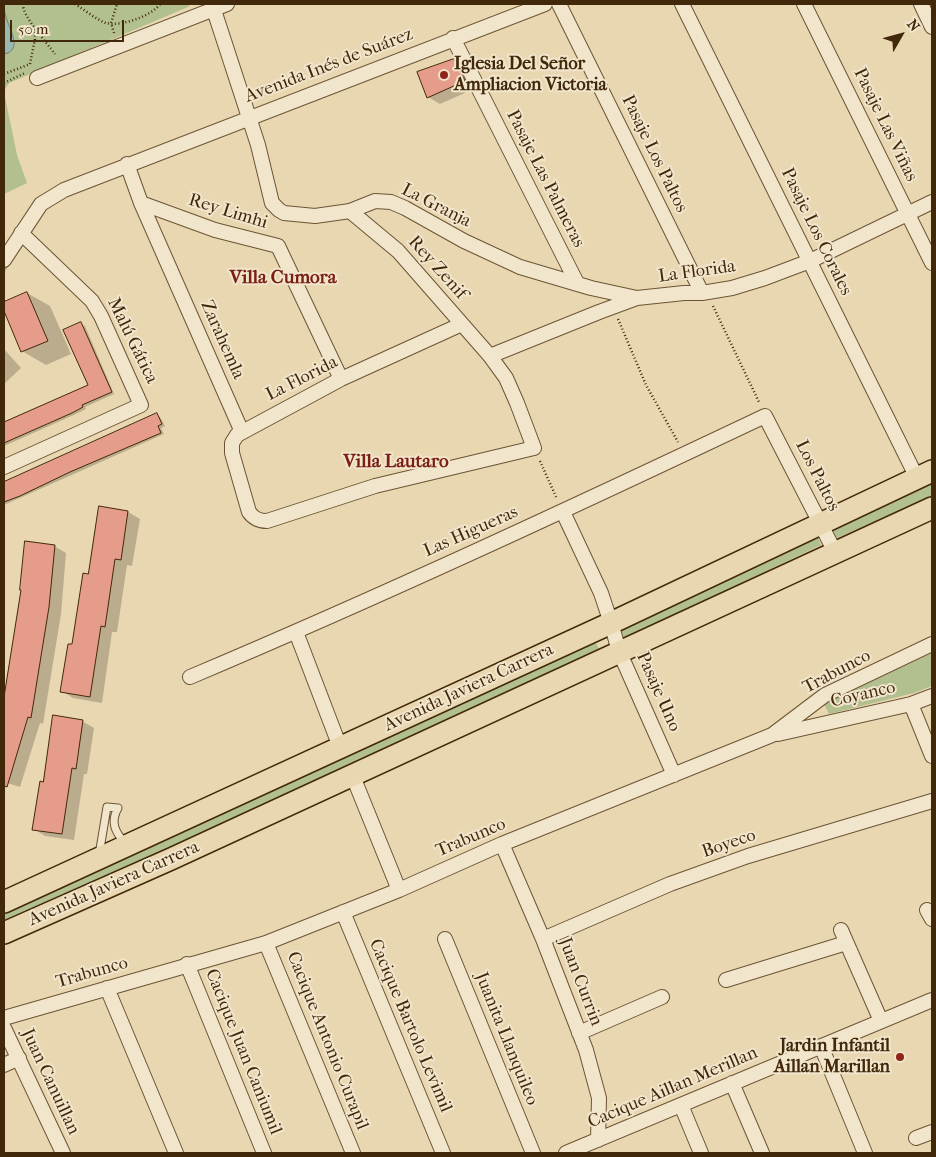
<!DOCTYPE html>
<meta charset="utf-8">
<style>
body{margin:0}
#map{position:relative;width:936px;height:1157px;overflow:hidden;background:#e9d7b1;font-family:"IM FELL French Canon",serif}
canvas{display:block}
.frame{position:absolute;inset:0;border:5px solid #42280a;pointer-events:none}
.north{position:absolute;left:876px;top:10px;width:50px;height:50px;-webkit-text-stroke:4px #f1e5cc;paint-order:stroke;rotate:52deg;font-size:14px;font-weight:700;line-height:20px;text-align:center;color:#42280a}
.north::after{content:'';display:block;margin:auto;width:18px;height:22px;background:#42280a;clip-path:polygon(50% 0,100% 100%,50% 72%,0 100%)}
.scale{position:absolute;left:10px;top:20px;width:114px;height:22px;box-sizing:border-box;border:2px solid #42280a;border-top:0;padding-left:6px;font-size:15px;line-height:18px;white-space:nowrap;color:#42280a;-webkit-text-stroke:4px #f1e5cc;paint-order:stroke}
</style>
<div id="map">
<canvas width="936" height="1157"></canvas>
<div class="frame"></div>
<div class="north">N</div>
<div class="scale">50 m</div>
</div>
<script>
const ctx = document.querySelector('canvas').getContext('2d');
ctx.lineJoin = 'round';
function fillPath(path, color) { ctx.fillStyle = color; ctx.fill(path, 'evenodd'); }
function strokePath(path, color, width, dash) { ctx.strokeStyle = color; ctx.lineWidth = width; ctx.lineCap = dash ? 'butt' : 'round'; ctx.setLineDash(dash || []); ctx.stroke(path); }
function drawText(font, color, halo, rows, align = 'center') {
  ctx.font = font + ' "IM FELL French Canon",serif'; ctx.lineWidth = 4; ctx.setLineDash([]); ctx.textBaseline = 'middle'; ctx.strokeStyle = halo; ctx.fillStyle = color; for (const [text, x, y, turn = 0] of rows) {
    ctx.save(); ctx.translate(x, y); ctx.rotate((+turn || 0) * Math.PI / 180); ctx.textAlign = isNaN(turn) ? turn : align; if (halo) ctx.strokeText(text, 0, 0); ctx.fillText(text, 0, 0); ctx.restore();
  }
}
const green = new Path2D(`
 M4 4H191L188 7 9 83 4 91Z
 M4 92 17 155 27 183 4 194Z
 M932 478V496L837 538 830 524Z
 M816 532 821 545 624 639 619 625Z
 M593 638 601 652 4 927V911Z
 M932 653V686L914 693 829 714 824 704Z`);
const water = new Path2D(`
 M4 4C4 9 5 15 7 20 10 30 23 51 4 54Z`);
const shadow = new Path2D(`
 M453 60 465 67 476 88 440 104 428 97Z
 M4 264 8 267 4 273Z
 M27 293 50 306 71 354 46 365 22 351 4 308V303Z
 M81 324 85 326 114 394 85 407 86 409 76 414 4 446V423L89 385Z
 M4 349 21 368 4 384Z
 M157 415 160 417 165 426 161 428 164 434 4 505V483Z
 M100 508 128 512 140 519 132 566 127 565 117 632H112L102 703 73 698 62 691 89 576Z
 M54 546 66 553 61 614 43 724 40 723 20 787 4 782V706L23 590Z
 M82 721 94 728 87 774H84L74 840 45 836 34 829 44 783Z`);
const building = new Path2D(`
 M454 59 465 81 427 98 417 72Z
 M27 292 48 341 21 352 4 311V302Z
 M81 322 112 392 82 405 83 407 72 413 4 443V422L88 385 63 330Z
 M157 413 162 424 158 426 161 433 70 472 20 496 4 502V482Z
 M99 506 128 511 121 560 115 559 105 627 101 626 90 697 60 692 68 644H72L83 573 88 574Z
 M25 541 55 545 49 607 31 718 28 717 7 787 4 786V697L21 590H20Z
 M53 715 83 720 76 769 72 768 62 834 32 830 40 781 43 782Z`);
const path = new Path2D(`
 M23 4C22 16 47 43 55 54
 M75 4C85 10 95 19 106 23 120 27 152 16 160 4
 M114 33 111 23 117 4
 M30 64 35 39V29
 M4 74 30 64
 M4 83 25 73
 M713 306 759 402
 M618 319 646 385 678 442
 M540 461 557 499`);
const lane = new Path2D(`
 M99 855 107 807 118 808C110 822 115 832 125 843`);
const street = new Path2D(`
 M212 4 258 145 272 203 279 210 284 213 315 216 350 211 375 201 391 202 405 208 464 241 520 267 591 288 637 298
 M559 4 702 293
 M682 4 917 478
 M804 4 932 263
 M921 4 932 27
 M453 38 577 283
 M37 78 227 4
 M127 164 141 203 242 432
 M141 203 215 230 278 246 341 379
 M350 211 398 251 490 356 506 378 517 403 534 448 375 486 267 521C259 521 254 519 249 512L232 453V443L237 435 341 379 462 324
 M4 260 41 204 64 190 545 4
 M490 356 599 312 637 298 684 293H702L732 288 765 278 810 261 932 202
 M4 467 141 405 101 316 92 301 21 233
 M563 512 601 593 611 623 619 651 674 775
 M296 632 340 747
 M190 677C384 595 575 506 765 416L835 552
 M911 704 932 756
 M778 734 911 704 932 696
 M352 774 399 890
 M502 844 543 939 586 1050 599 1098 598 1140
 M927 910 932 919
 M343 912 443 1153
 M841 930 881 1021
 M445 939 533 1153
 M543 939 670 884 748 856 932 801
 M266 943 353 1153
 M187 964 264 1153
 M726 980 846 943
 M107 988 176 1153
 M4 1018 266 943 399 890 502 844 772 735 825 695 932 644
 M4 1028 63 1153
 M579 1033 662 997
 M821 1046 865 1153
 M4 1065 19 1058
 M732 1083 762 1153
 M681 1105 701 1153
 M916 1138 932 1132
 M566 1153 932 1000`);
const primary = new Path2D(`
 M4 902 611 623 932 471
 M4 933 171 859 932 508`);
const markers = [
 [444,75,5,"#8f2418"],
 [900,1057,5,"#8f2418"]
];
const poiNames = [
 ["Iglesia Del Señor",454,65],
 ["Ampliacion Victoria",454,86],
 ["Jardin Infantil",890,1047,"right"],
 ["Aillan Marillan",890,1068,"right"]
];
const streetNames = [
 ["Avenida Inés de Suárez",329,66,-21],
 ["Pasaje Las Viñas",885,125,64],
 ["Pasaje Los Paltos",654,154,64],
 ["Pasaje Las Palmeras",545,179,63],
 ["La Granja",436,206,27],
 ["Rey Limhi",228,212,17],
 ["Pasaje Los Corales",816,232,64],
 ["Rey Zenif",437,268,48],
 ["La Florida",697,272,-8],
 ["Zarahemla",222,340,66],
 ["Malú Gática",132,341,64],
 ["La Florida",302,379,-27],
 ["Los Paltos",817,476,63],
 ["Las Higueras",471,532,-24],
 ["Trabunco",837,672,-28],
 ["Avenida Javiera Carrera",469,688,-25],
 ["Pasaje Uno",658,692,66],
 ["Coyanco",863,695,-13],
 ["Trabunco",471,838,-23],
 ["Boyeco",729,844,-19],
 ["Avenida Javiera Carrera",114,884,-24],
 ["Trabunco",92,973,-16],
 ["Juan Currin",580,982,69],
 ["Cacique Bartolo Levimil",410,1026,67],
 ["Juanita Llanquileo",506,1039,68],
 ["Cacique Antonio Curapil",327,1041,68],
 ["Cacique Juan Caniumil",243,1052,68],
 ["Juan Canuillan",50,1082,65],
 ["Cacique Aillan Merillan",673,1088,-23]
];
const neighbourhoodNames = [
 ["Villa Cumora",283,278],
 ["Villa Lautaro",396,462]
];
fillPath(green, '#b2bf8f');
fillPath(water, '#97b9af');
strokePath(water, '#757f6d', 1);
fillPath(shadow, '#0003');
fillPath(building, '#e69c8b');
strokePath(building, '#42280a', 1);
strokePath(lane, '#6c5434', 9);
strokePath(street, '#6c5434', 16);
strokePath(primary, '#42280a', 24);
strokePath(path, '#42280a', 2.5, [1, 2.5]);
strokePath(lane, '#f1e5cc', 7);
strokePath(street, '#f1e5cc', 14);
strokePath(primary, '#e9d7b1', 21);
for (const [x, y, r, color] of markers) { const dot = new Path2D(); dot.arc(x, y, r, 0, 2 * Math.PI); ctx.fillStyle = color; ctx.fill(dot); strokePath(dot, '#f1e5cc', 2); }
drawText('bold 18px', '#42280a', '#f1e5cc', poiNames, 'left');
drawText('18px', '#42280a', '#f1e5cc', streetNames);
drawText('bold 19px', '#7a1f14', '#f1e5cc', neighbourhoodNames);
</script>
